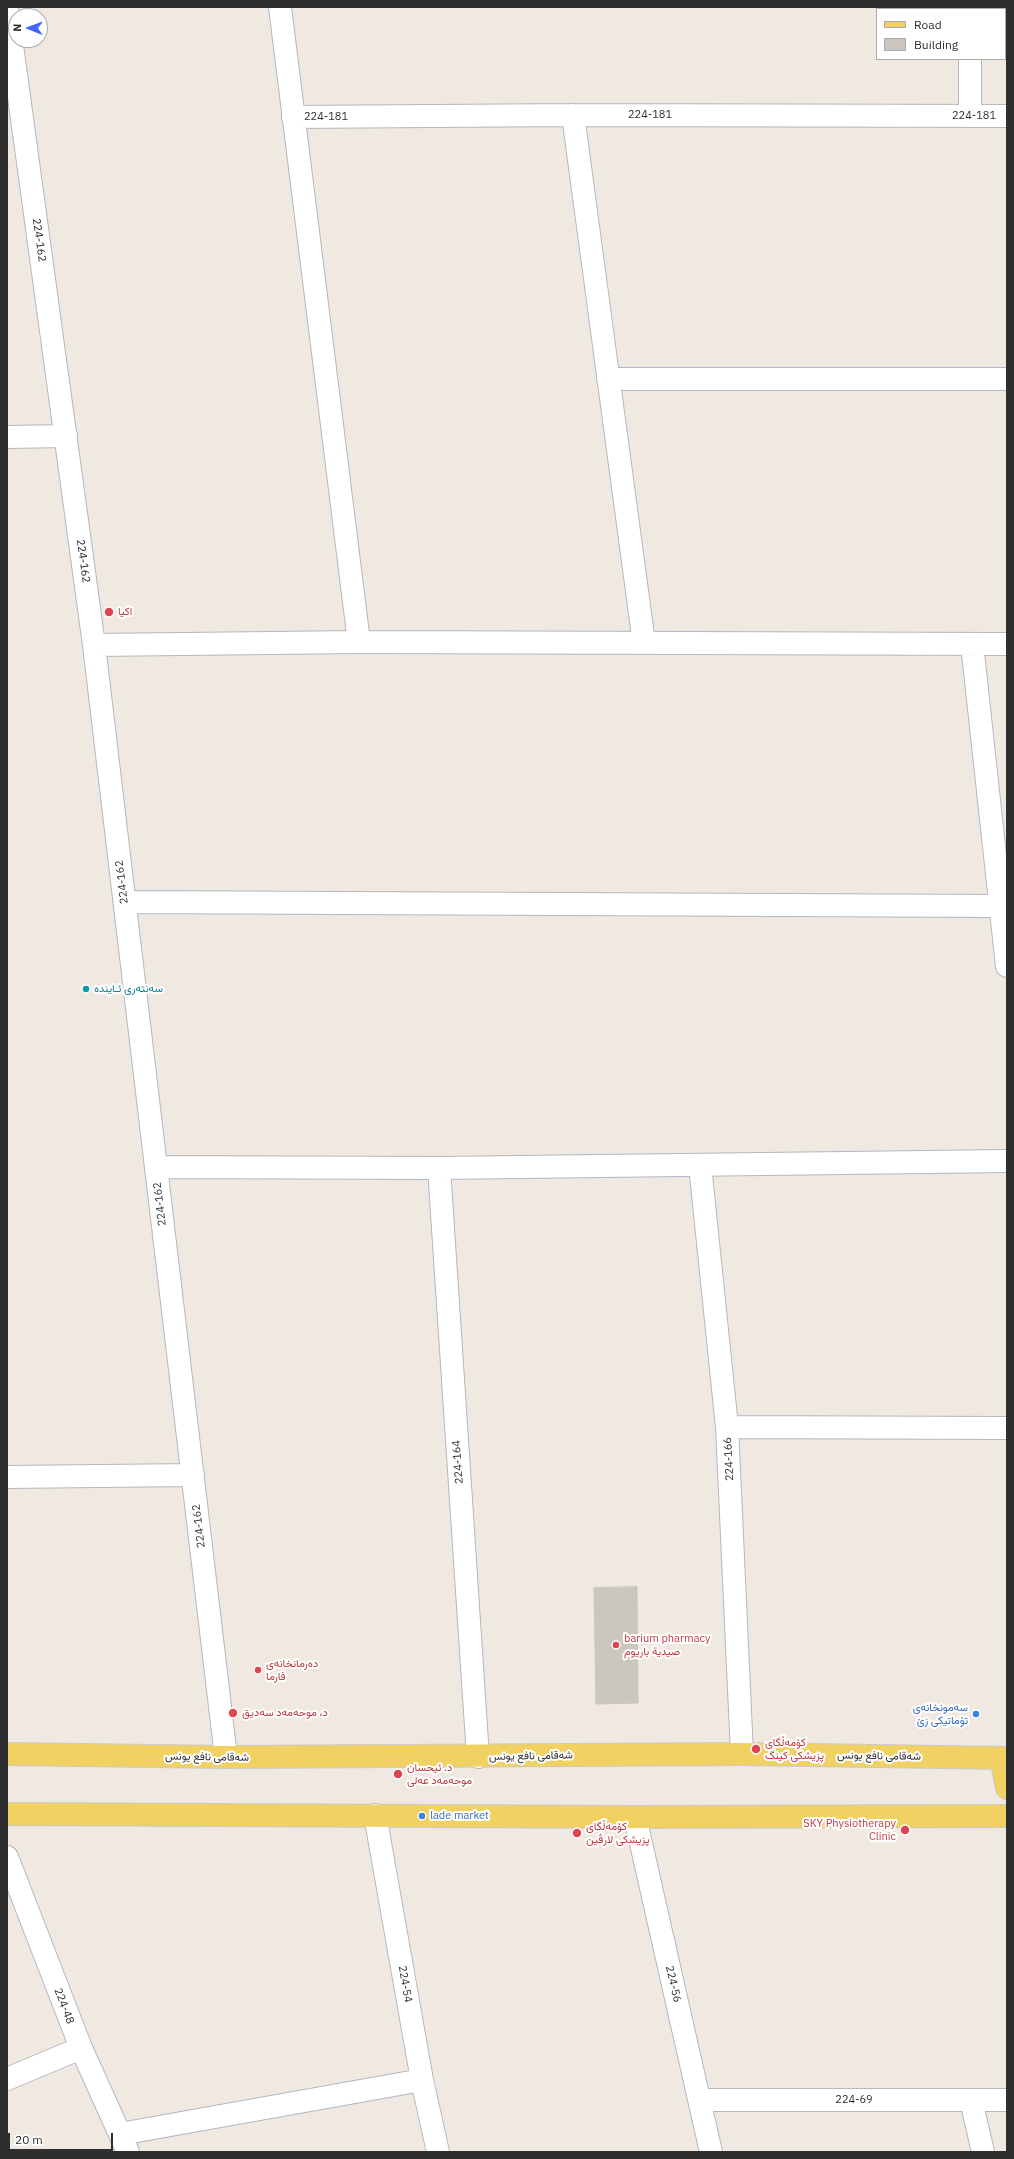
<!DOCTYPE html>
<meta charset="utf-8">
<style>
body{margin:0}
#map{position:relative;width:1014px;height:2159px;overflow:hidden;background:#efe9e1;font-family:"IBM Plex Sans",sans-serif}
canvas{display:block}
.frame{position:absolute;inset:0;border:8px solid #2e2e2e;pointer-events:none}
.legend{position:absolute;left:876px;top:8px;width:130px;height:52px;box-sizing:border-box;background:#fff;border:1px solid #ababab;margin:0;padding:5px 7px;list-style:none;font-size:12px;color:#2e2e2e}
.legend li{display:flex;align-items:center;gap:8px;height:20px}
.legend b{width:20px;border:1px solid #ababab}
.north{position:absolute;left:8px;top:8px;width:40px;height:40px;box-sizing:border-box;background:#fff;border:1px solid #ababab;border-radius:50%;rotate:271deg;font-size:11px;font-weight:700;line-height:16px;text-align:center;color:#2e2e2e}
.north::after{content:'';display:block;margin:auto;width:14px;height:18px;background:#4264fb;clip-path:polygon(50% 0,100% 100%,50% 72%,0 100%)}
.scale{position:absolute;left:8px;top:2133px;width:105px;height:18px;box-sizing:border-box;border:2px solid #2e2e2e;border-top:0;padding-left:5px;font-size:12px;line-height:14px;white-space:nowrap;color:#2e2e2e;-webkit-text-stroke:3px #fff;paint-order:stroke}
</style>
<div id="map">
<canvas width="1014" height="2159"></canvas>
<div class="frame"></div>
<ul class="legend">
<li><b style="height:5px;background:#f2d163"></b>Road</li>
<li><b style="height:11px;background:#cbc7bf"></b>Building</li>
</ul>
<div class="north">N</div>
<div class="scale">20 m</div>
</div>
<script>
const ctx = document.querySelector('canvas').getContext('2d');
ctx.lineJoin = 'round';
function fillPath(path, color) { ctx.fillStyle = color; ctx.fill(path, 'evenodd'); }
function strokePath(path, color, width, dash) { ctx.strokeStyle = color; ctx.lineWidth = width; ctx.lineCap = dash ? 'butt' : 'round'; ctx.setLineDash(dash || []); ctx.stroke(path); }
function drawText(font, color, halo, rows, align = 'center') {
  ctx.font = font + ' "IBM Plex Sans",Vazirmatn,sans-serif'; ctx.lineWidth = 4; ctx.setLineDash([]); ctx.textBaseline = 'middle'; ctx.strokeStyle = halo; ctx.fillStyle = color; for (const [text, x, y, turn = 0] of rows) {
    ctx.save(); ctx.translate(x, y); ctx.rotate((+turn || 0) * Math.PI / 180); ctx.textAlign = isNaN(turn) ? turn : align; if (halo) ctx.strokeText(text, 0, 0); ctx.fillText(text, 0, 0); ctx.restore();
  }
}
const building = new Path2D(`
 M637 1587 638 1703 596 1704 594 1588Z`);
const minor = new Path2D(`
 M280 7 359 642
 M970 7V9
 M7 9 94 645 226 1757
 M970 59V116
 M573 115 644 643
 M293 117 573 115 1007 116
 M608 379H1007
 M7 437 66 436
 M972 644 1007 966
 M94 645 359 642 1007 644
 M125 902 1001 906
 M700 1165 727 1427 742 1754
 M156 1167 439 1168 1007 1161
 M439 1168 478 1757
 M727 1427 1007 1428
 M7 1477 193 1475
 M375 1815 422 2080 438 2152
 M635 1817 711 2152
 M7 1857 81 2048 128 2152
 M7 2079 81 2048
 M700 2100H1007
 M971 2100 983 2152
 M120 2134 422 2080`);
const primary = new Path2D(`
 M7 1754 226 1757 742 1754 1007 1758
 M1001 1758 1007 1788
 M7 1814 635 1817 1007 1816`);
const markers = [
 [109,612,5,"#e0444e"],
 [86,989,4,"#0f9aa8"],
 [616,1645,4,"#e0444e"],
 [258,1670,4,"#e0444e"],
 [233,1713,5,"#e0444e"],
 [976,1714,4,"#3f7fe0"],
 [756,1749,5,"#e0444e"],
 [398,1774,5,"#e0444e"],
 [422,1816,4,"#3f7fe0"],
 [905,1830,5,"#e0444e"],
 [577,1833,5,"#e0444e"]
];
const streetNames = [
 ["224-181",650,115],
 ["224-181",974,116],
 ["224-181",326,117],
 ["224-162",39,240,82],
 ["224-162",83,561,82],
 ["224-162",122,882,-97],
 ["224-162",160,1204,-97],
 ["224-166",729,1459,-93],
 ["224-164",458,1462,-94],
 ["224-162",199,1526,-97],
 ["شەقامی نافع یونس",531,1756,-1],
 ["شەقامی نافع یونس",879,1756,1],
 ["شەقامی نافع یونس",207,1757,1],
 ["224-54",405,1984,80],
 ["224-56",673,1984,77],
 ["224-48",64,2006,69],
 ["224-69",854,2100]
];
const healthNames = [
 ["اكيا",118,612],
 ["barium pharmacy",624,1639],
 ["صيدية باريوم",624,1652],
 ["دەرمانخانەی",266,1664],
 ["فارما",266,1677],
 ["د، موحەمەد سەدیق",242,1713],
 ["کۆمەڵگای",765,1743],
 ["پزیشکی کینگ",765,1756],
 ["د. ئیحسان",407,1768],
 ["موحەمەد عەلی",407,1781],
 ["SKY Physiotherapy",896,1824,"right"],
 ["Clinic",896,1837,"right"],
 ["کۆمەڵگای",586,1827],
 ["پزیشکی لارڤین",586,1840]
];
const cultureNames = [
 ["سەنتەری ئـایندە",94,989]
];
const shopNames = [
 ["سەمونخانەی",968,1708],
 ["تۆماتیکی زێ",968,1721],
 ["lade market",430,1816,"left"]
];
fillPath(building, '#cbc7bf');
strokePath(building, '#cbc5ba', 1);
strokePath(minor, '#b4b7c1', 24);
strokePath(primary, '#c9c9c9', 24);
strokePath(minor, '#fff', 22);
strokePath(primary, '#f2d163', 22);
for (const [x, y, r, color] of markers) { const dot = new Path2D(); dot.arc(x, y, r, 0, 2 * Math.PI); ctx.fillStyle = color; ctx.fill(dot); strokePath(dot, '#fff', 1.5); }
drawText('11px', '#2e2e2e', '#fff', streetNames);
drawText('11px', '#be3a42', '#fff', healthNames, 'left');
drawText('11px', '#0d838f', '#fff', cultureNames, 'left');
drawText('11px', '#366cbe', '#fff', shopNames, 'right');
</script>
